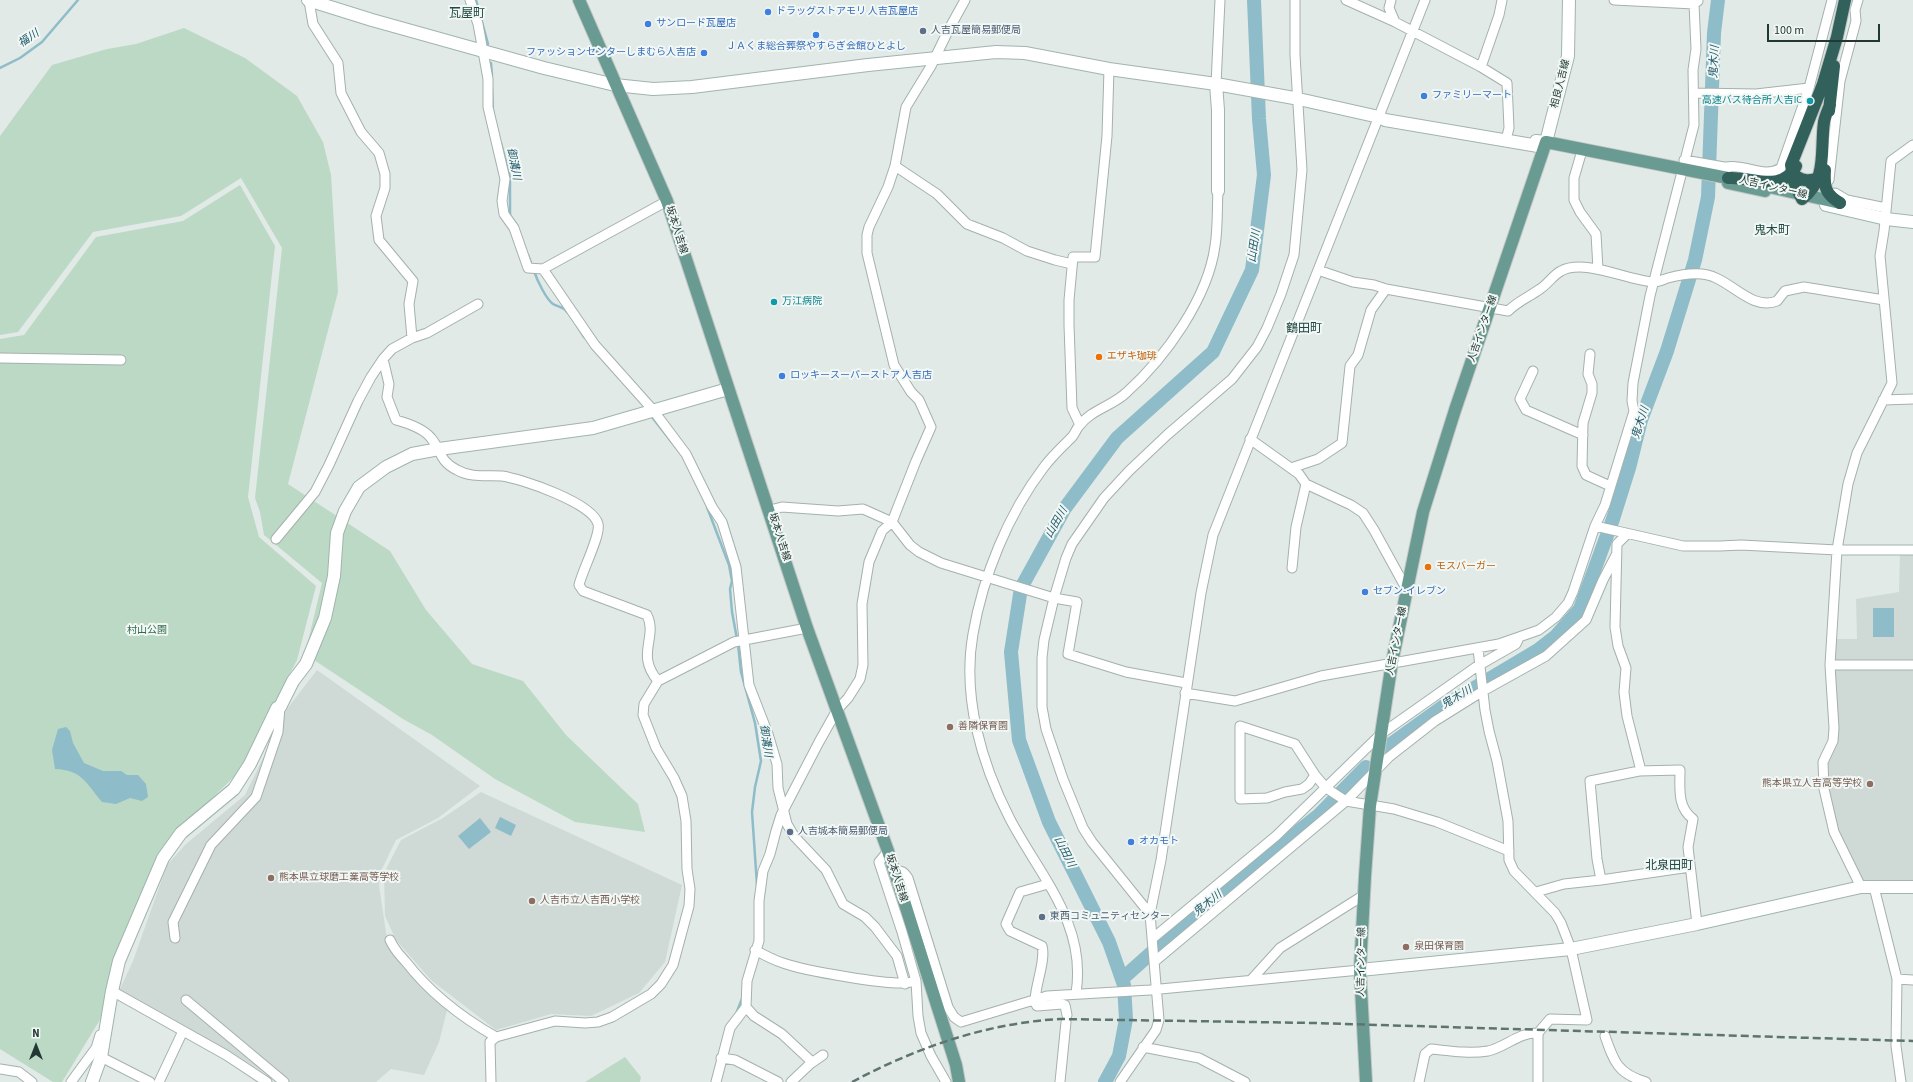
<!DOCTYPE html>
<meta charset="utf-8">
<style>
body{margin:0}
#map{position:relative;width:1913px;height:1082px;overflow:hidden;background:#e1eae6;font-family:"Source Sans 3",sans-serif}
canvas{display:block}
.north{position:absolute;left:16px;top:1026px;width:40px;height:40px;-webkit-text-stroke:3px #f1f7f4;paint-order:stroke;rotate:0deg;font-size:11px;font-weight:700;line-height:16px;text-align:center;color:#233834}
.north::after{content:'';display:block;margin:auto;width:14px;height:18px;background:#233834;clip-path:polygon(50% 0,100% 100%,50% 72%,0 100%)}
.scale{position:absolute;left:1767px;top:24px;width:113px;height:18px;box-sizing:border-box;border:2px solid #233834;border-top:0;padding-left:5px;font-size:12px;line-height:14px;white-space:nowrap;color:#233834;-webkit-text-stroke:3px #f1f7f4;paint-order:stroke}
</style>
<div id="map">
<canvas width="1913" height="1082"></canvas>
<div class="north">N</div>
<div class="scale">100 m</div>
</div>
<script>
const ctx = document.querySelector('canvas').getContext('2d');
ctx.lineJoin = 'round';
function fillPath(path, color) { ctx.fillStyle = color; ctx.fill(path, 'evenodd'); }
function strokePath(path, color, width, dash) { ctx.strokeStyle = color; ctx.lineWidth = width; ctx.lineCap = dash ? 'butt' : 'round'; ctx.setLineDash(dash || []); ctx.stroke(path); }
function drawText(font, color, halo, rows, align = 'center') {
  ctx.font = font + ' "Source Sans 3","Noto Sans JP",sans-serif'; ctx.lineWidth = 4; ctx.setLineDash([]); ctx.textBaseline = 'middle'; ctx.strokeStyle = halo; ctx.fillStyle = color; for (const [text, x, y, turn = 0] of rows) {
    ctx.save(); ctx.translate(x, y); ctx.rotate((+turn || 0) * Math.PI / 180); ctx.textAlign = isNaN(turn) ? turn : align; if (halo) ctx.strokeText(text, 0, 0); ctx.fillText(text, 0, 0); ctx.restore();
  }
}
const built = new Path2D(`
 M1900 553 1913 554V662H1835L1836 639H1857L1856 599 1899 592Z
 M1832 667H1913V883L1864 882 1838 833 1830 804 1825 765 1832 753 1838 734Z
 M317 670 480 786 438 818 396 840 381 871 379 885 388 946 447 1010 439 1042 424 1075 391 1069 376 1082H279L231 1052 119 991 133 961 167 865 186 844 245 795 287 709Z
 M481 792 682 885 665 962 639 993 591 1016 551 1014 496 1030 431 980 396 940 385 916 384 873 401 840 443 818Z`);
const green = new Path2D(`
 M184 28 245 58 297 96 323 142 331 175 338 292 288 484 390 551 426 610 472 664 523 681 566 735 638 804 645 832 575 822 495 779 432 735 403 719 305 654 322 583 264 535 260 512 255 498 282 248 241 178 181 216 93 232 18 332 0 335V136L52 65 107 49 136 44Z
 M240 185 275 246 248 497 259 537 316 586 297 660 238 773 167 842 111 967 101 1018 62 1082H53L0 1049V339L24 335 96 237 183 221Z
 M625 1057 641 1077 640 1082H585Z`);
const water = new Path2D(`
 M1873 608H1894V637H1873Z
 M66 727 70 731 73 743 84 763 103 771H121L127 775H138L146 784 148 797 142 801 130 798 116 804 102 802C86 783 82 770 55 769L52 750 58 729Z
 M500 817 516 825 511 836 495 828Z
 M480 818 491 832 469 849 458 836Z`);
const stream = new Path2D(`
 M476 0 488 44
 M491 63 492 75
 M0 68 20 58 42 42 78 0
 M492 88 493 113
 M501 143 510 177V217
 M528 255 531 263
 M534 271C537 280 546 299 553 304 558 307 564 307 567 312
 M576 324 584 337
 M652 417 681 454
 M707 507 729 565 732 581 730 589 732 612 737 639
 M738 644 741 672 755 723 761 761 755 787 752 812 757 885
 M736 1014 743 996`);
const river = new Path2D(`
 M1387 747 1444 706 1538 650 1556 636 1580 609 1613 519 1629 468 1641 420 1667 351 1695 260 1708 197 1714 33 1718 0
 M1122 979 1196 913 1319 815 1366 767
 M1105 1082 1119 1056 1126 1019 1124 985 1109 942 1049 822 1019 740 1011 652 1021 588 1065 508 1117 438 1213 352 1252 270 1264 175 1259 119 1254 0`);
const street = new Path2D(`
 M470 0 478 24 488 79V107L505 179 502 201 504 214 514 228 528 268 543 269 667 201
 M1346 0 1395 22 1481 67 1507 83 1509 128 1507 136
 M1391 0 1389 8 1395 22
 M1614 0 1694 4 1698 1
 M309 1 313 24 338 63 341 93 361 132 379 153 385 174V188L376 216 379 240 413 281 409 304 412 338
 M1481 67 1499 15 1502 0
 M1216 84 1220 0
 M1695 93 1756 94 1809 88
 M1581 154 1574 178V200L1580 212 1596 234 1598 269
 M1684 160 1724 167
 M895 166 937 194 967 224 1003 238 1027 251 1055 260 1072 264
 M1829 180 1840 81 1856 21 1855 10 1858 0
 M1727 182 1728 178 1724 167C1728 167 1733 166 1737 167 1752 168 1766 177 1781 168L1809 88 1832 0
 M1835 193 1847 200 1886 208
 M543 269 595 345 653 410 686 454 712 507 722 522 736 567 749 685 768 734 777 764 778 788 787 824 794 836 826 870 843 904 865 917 875 927 897 956 905 984
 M1318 270 1353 282 1374 285 1386 289 1508 311C1518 301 1529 297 1540 289 1548 284 1553 275 1561 271 1585 258 1629 281 1654 282 1659 282 1664 279 1668 278 1683 274 1703 271 1716 278 1735 286 1754 310 1777 301L1785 291 1804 287 1884 300
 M1590 354 1588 374 1592 384V393L1583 423 1582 466 1586 475 1610 486
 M0 358 121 360
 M383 359 389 384 387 397 396 420C407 423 424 429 431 438 442 451 439 461 457 470 471 478 487 475 502 476 522 479 593 503 598 524 601 535 582 571 579 585L583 591 647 615C658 638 635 654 658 681
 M1533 371 1520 399 1526 410 1583 435
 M1883 400 1913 399
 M1080 425 1072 408 1069 325V300L1073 257H1095L1107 136 1109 69
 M1250 439 1299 474 1306 484 1351 505 1363 513 1374 530 1407 590
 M1291 468 1318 459 1342 443 1350 366 1358 355 1371 310 1386 289
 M770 510 782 507 838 511 863 509 892 522 910 545 919 552 941 563 1054 598 1077 602 1068 654 1126 672 1186 683
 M1595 526 1683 546H1720L1741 545 1837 550H1913
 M1627 534 1617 544 1615 627 1618 646 1626 668 1624 692 1627 716 1640 767 1639 771
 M276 539 315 492 329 465 358 401 371 377 383 359 392 349 412 338 427 333 478 304
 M1292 568 1296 527 1306 484
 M1478 649 1485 710 1489 731 1497 761 1508 821 1509 860 1514 871 1555 913 1561 923 1571 949 1587 1020 1550 1019 1538 1033V1082
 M1830 665H1913
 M1185 693 1235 701 1321 676 1499 644 1539 630 1556 617 1568 603 1573 592 1595 526 1605 505 1634 411 1632 401 1633 383 1650 296 1694 125 1693 70 1696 49 1694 4
 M1315 775 1295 744 1240 726V799L1267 798 1285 792 1302 789 1309 784 1315 775 1326 788 1346 801 1394 809 1437 822 1509 851
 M888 851 879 862 902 932 916 981 918 1016 921 1033 931 1056 946 1082
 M894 871C902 870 904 872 908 878L948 1007 954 1017 961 1022 1047 996 1150 990 1360 970
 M1601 880 1690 867
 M1048 884 1020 892 1006 924 1010 931 1042 946C1047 962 1030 997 1037 1006L1062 1004 1065 1005 1067 1015
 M1861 887 1834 832 1824 789 1823 762 1833 741 1834 728 1830 665 1837 550 1848 484 1857 453 1892 383 1880 256 1884 231 1891 161 1913 145
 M1874 887 1897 979 1896 1046 1901 1082
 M1536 892 1564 884 1601 880 1597 859 1590 781 1639 771 1680 770C1680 788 1677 807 1693 819L1688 847 1697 924
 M1150 914 1092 842 1083 828 1063 779 1046 729 1042 707V658L1044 640 1054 598 1066 558 1072 544 1104 498 1129 471 1167 435 1232 379 1257 347 1267 328 1281 294 1294 255 1302 170 1295 55V0
 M175 938 173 922 211 845 256 797 278 732 280 707
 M1152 939 1276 836 1381 734 1476 667 1516 644 1518 640
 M390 940C395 951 399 954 406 962 430 993 461 1017 496 1037
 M755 950C764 955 773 960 783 963 802 970 894 987 911 982
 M1154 962 1346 801 1389 757 1435 721 1483 691 1546 656 1586 620 1603 580 1616 555
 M1897 979 1913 980
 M1251 980 1280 948 1364 895
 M112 991 226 1055 267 1082
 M1076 993C1087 924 1040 876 1010 819 981 763 962 696 973 634 983 576 1008 514 1044 467 1052 456 1062 447 1072 437 1075 434 1076 429 1079 426 1092 409 1113 406 1127 392 1165 358 1208 298 1215 246 1218 228 1217 209 1218 191
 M186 1000 284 1082
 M746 1007 754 1016 782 1034 812 1062
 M1605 1036C1614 1062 1618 1074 1646 1082
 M1143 1047 1199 1058 1245 1082
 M101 1057 150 1082
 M721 1058 735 1060 778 1082
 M0 1069 19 1072 32 1082
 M71 1082 96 1048 100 1035
 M159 1082 183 1031
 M491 1082 490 1042 496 1037 555 1021 585 1023 598 1022 612 1017 651 994 661 984 673 965 689 906 690 889 687 869 686 821 682 796 674 778 656 748 643 715 644 704 658 681 734 642 807 628
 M716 1082 730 1028 746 1007 747 981 759 941V901L763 871 770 854 776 831 781 815 819 742 837 710 848 698 860 679 863 665 862 604 869 562 882 531 892 522 916 461 931 427 919 400 911 392 894 365 867 253V235L869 227 888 187 895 166 906 107 931 66 949 29 965 0
 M791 1082 810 1064 823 1055
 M1060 1082 1066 1022
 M1120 1082 1156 1030 1159 1020 1150 914 1161 860 1201 593 1213 535 1425 0
 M1419 1082 1425 1054 1431 1049C1450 1051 1469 1054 1488 1051 1506 1047 1519 1032 1538 1033`);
const secondary = new Path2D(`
 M308 0 372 20 544 68 615 85 653 89 692 87 868 65 996 52 1025 53 1109 69 1216 84 1294 98 1379 117 1385 120 1544 147
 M1216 84 1218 110V191
 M1536 141 1546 142 1568 56 1569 0
 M1826 205 1886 219 1913 222
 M1360 970 1571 949 1697 924 1861 887H1913
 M92 1082 101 1057 112 991 119 961 163 858 181 833 234 789 250 764 277 708 280 707 293 681 306 664 325 618 334 576 337 533 345 511 359 487 386 467 412 454 439 449 593 428 728 389`);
const primary = new Path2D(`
 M579 0 667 201 807 628 888 851 956 1065 959 1082
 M1728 183 1765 191
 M1756 184 1840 203
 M1366 1082 1360 970 1365 876 1370 806 1392 662 1423 512 1455 410 1546 142 1738 180`);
const highway = new Path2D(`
 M1830 105C1828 110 1825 116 1824 122 1820 151 1828 179 1802 199L1795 186 1791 165 1823 84 1837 37 1845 0
 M1829 111 1834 66
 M1825 170C1824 187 1825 194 1840 203
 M1792 173C1801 181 1808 182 1819 178
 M1728 178C1751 176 1782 194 1796 166`);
const rail = new Path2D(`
 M852 1082C916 1048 986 1023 1060 1019L1313 1023 1913 1041`);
const markers = [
 [768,12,4,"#3f7fe0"],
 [648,24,4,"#3f7fe0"],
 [923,31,4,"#5c6f8a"],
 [816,35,4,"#3f7fe0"],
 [704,53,4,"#3f7fe0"],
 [1424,96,4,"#3f7fe0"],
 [1810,101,4,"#0f9aa8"],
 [774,302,4,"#0f9aa8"],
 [1099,357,4,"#e8710a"],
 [782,376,4,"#3f7fe0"],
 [1428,567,4,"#e8710a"],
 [1365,592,4,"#3f7fe0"],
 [950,727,4,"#8d6e63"],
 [1870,784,4,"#8d6e63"],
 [790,832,4,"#5c6f8a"],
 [1131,842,4,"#3f7fe0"],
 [271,878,4,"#8d6e63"],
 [532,901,4,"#8d6e63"],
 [1042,917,4,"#5c6f8a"],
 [1406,947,4,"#8d6e63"]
];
const shopNames = [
 ["ドラッグストアモリ 人吉瓦屋店",776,12],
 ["サンロード瓦屋店",656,24],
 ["ＪＡくま総合葬祭やすらぎ会館ひとよし",816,47,"center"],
 ["ファッションセンターしまむら人吉店",696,53,"right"],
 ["ファミリーマート",1432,96],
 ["ロッキースーパーストア 人吉店",790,376],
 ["セブン-イレブン",1373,592],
 ["オカモト",1139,842]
];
const serviceNames = [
 ["人吉瓦屋簡易郵便局",931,31],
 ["人吉城本簡易郵便局",798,832],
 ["東西コミュニティセンター",1050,917]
];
const streetNames = [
 ["相良人吉線",1561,84,-76],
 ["人吉インター線",1773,188,13],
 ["坂本人吉線",676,230,72],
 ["人吉インター線",1483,329,-71],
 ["坂本人吉線",779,537,72],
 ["人吉インター線",1397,641,-79],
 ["坂本人吉線",896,878,72],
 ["人吉インター線",1362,962,-89]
];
const cultureNames = [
 ["高速バス待合所 人吉IC",1802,101],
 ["万江病院",782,302,"left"]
];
const foodNames = [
 ["エザキ珈琲",1107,357],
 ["モスバーガー",1436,567]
];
const parkNames = [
 ["村山公園",147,631]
];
const educationNames = [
 ["善隣保育園",958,727],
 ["熊本県立人吉高等学校",1862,784,"right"],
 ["熊本県立球磨工業高等学校",279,878],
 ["人吉市立人吉西小学校",540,901],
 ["泉田保育園",1414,947]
];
const waterNames = [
 ["福川",29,39,-35],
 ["鬼木川",1715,62,-87],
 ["御溝川",513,164,79],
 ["山田川",1255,246,-82],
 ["鬼木川",1641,423,-72],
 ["山田川",1057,523,-60],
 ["鬼木川",1457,698,-31],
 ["御溝川",765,741,82],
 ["山田川",1064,852,63],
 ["鬼木川",1208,904,-39]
];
const quarterNames = [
 ["瓦屋町",467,14],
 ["鬼木町",1772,231],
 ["鶴田町",1304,329],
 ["北泉田町",1669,866]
];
fillPath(built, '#cfd9d5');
fillPath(green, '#bcd9c6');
fillPath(water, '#8ebcc9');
strokePath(stream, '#8ebcc9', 2.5);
strokePath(river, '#8ebcc9', 14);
strokePath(street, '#a4b1ad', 11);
strokePath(secondary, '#a1b4af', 14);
strokePath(primary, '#c1c7c6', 14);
strokePath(highway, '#c1c7c6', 14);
strokePath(street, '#fff', 9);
strokePath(secondary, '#fff', 12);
strokePath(primary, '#6a9b92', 12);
strokePath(highway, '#32615b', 12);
strokePath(rail, '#5e7470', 2.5, [8, 4]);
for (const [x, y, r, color] of markers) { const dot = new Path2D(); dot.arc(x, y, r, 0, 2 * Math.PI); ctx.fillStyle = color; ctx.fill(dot); strokePath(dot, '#f1f7f4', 1.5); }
drawText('10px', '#366cbe', '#f1f7f4', shopNames, 'left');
drawText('10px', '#4e5e75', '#f1f7f4', serviceNames, 'left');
drawText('10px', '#233834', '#f1f7f4', streetNames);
drawText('10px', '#0d838f', '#f1f7f4', cultureNames, 'right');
drawText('10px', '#c56008', '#f1f7f4', foodNames, 'left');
drawText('10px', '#326b4c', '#f1f7f4', parkNames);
drawText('10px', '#785e54', '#f1f7f4', educationNames, 'left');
drawText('italic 11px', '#245c6d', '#f1f7f4', waterNames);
drawText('12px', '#214842', '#f1f7f4', quarterNames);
</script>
